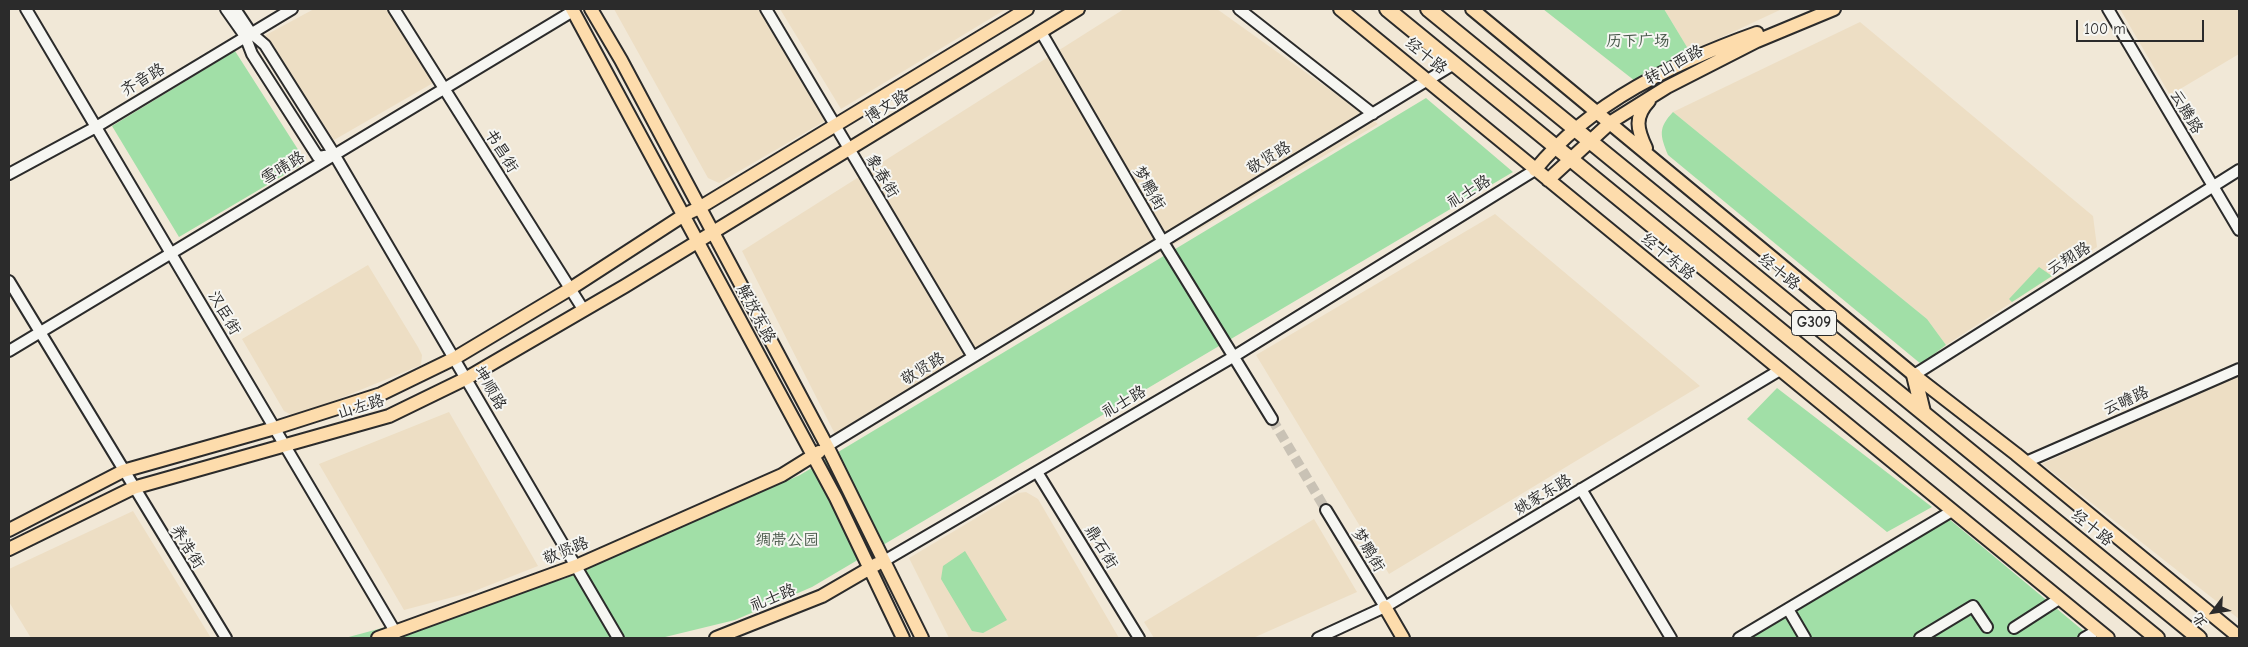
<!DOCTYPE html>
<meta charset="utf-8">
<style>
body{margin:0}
#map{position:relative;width:2248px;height:647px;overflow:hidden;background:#f1e8d7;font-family:"Comic Neue","LXGW WenKai TC",sans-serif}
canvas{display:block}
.frame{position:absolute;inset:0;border:10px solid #2b2b2b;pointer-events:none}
.north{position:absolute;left:2188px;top:587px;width:50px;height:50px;-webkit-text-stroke:4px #f6f6f2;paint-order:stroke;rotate:239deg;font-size:14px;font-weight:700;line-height:20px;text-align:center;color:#2b2b2b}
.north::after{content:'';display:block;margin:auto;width:18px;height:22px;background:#2b2b2b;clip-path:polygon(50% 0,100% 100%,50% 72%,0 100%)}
.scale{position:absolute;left:2076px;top:20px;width:128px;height:22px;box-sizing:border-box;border:2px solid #2b2b2b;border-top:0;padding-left:6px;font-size:15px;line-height:18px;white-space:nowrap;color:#2b2b2b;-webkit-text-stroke:4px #f6f6f2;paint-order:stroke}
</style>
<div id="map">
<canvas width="2248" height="647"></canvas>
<div class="frame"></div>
<div class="north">北</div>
<div class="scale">100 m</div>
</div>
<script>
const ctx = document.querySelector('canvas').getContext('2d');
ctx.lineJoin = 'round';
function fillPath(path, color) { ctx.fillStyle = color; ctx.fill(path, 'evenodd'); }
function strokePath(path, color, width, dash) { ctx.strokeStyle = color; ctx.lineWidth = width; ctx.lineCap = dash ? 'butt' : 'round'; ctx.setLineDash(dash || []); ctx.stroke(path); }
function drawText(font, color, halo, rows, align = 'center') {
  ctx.font = font + ' "Comic Neue","LXGW WenKai TC",sans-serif'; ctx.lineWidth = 4; ctx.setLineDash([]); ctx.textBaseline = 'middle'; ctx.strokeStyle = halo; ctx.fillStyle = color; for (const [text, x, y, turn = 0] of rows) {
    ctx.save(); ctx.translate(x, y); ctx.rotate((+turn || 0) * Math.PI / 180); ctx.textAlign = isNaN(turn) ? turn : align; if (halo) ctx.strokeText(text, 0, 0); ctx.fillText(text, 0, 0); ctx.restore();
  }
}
const built = new Path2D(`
 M314 9H390L433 83 334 140 264 36Z
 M614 9H758L825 121 719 183 708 178Z
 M780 9H1006L841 109Z
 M1124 9H1217L1378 124 839 442 742 251Z
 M1664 9H1782L1690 52Z
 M2120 9H2239V54L2170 95Z
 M1860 22 2093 216 2097 247 1946 345 1927 319 1673 112Z
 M1495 214 1700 386 1389 574 1256 355Z
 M368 265 418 347 422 355 421 365 295 417 284 411 242 339Z
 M2239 375V619L2042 464Z
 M449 412 538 566 472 592 404 610 319 464Z
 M1026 492 1038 499 1119 638H949L909 558 1018 493Z
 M133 511 211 638H31L9 602V569Z
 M1314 519 1357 592 1253 638H1154L1144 622Z`);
const green = new Path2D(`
 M1543 9H1664L1690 52 1635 81Z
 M235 51 306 162 179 237 112 126Z
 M1426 98 1513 172 812 587 735 620 661 638H345L564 579 800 475Z
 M1673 112 1927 319 1946 345 1921 364 1668 155C1660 135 1658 128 1673 112Z
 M2039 267 2052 276 2012 302 2009 299Z
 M1777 388 1932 507 1887 532 1747 419Z
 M1949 519 2092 638H1750Z
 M965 551 1007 620 983 633 972 631 941 579 943 566Z`);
const minorTunnel = new Path2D(`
 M1272 419 1326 510`);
const minor = new Path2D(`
 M26 9 396 633
 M226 9 245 36 252 54 318 157 331 155
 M235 9 251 33 265 45 334 154 618 638
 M394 9 583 309
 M766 9 973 357
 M1239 9 1373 114
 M2108 9 2239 230
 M1041 32 1163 242 1272 419
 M9 174 96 127 292 9
 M9 281 226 638
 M9 351 573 11
 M1914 375 2239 170
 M827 446 1454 64
 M2026 462 2239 369
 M1037 472 1139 638
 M1581 489 1671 638
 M1326 510 1385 607
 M884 561 1233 357 1535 170
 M1788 609 1805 638
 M2014 628 2059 599
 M1318 638 1385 607 1780 370
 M1739 638 1952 511
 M1920 638 1973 606 1987 627
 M2084 638 2098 630`);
const major = new Path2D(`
 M572 9 836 498 903 638
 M591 9 621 60 827 446 922 638
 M1340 9 2108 638
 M1472 9 1914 375 2016 454 2239 637
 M1646 148C1637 129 1634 117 1649 101
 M1535 170C1590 102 1676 62 1757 33
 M1548 180 1611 122 1667 87 1757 41 1834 9
 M9 530 123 471 275 428 381 394 455 358 570 289 684 215 699 208 1027 9
 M9 549 133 488 389 416 467 378 625 286 1078 9
 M1385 607 1403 638
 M378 638 576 566 782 475 819 452
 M716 638 822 596 877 564`);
const highway = new Path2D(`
 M1387 9 2157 638
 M1428 9 2199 638
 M1914 375 1923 412`);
const shields = [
 [1814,323,45]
];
const shieldNames = [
 ["G309",1814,323]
];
const parkNames = [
 ["历下广场",1638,41],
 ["绸带公园",787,540]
];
const streetNames = [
 ["经十路",1426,56,39],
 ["转山西路",1674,65,-29],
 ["齐音路",143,80,-31],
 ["博文路",887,107,-32],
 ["云腾路",2186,112,59],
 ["书昌街",501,151,58],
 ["敬贤路",1269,158,-31],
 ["雪晴路",283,168,-31],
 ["象春街",882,176,59],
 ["梦鹏街",1149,188,60],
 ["礼士路",1469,192,-32],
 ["经十东路",1668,257,39],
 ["云翔路",2069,259,-32],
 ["经十路",1779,272,39],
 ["汉臣街",224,313,59],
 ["解放东路",756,314,62],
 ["敬贤路",923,369,-31],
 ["坤顺路",490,388,60],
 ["云瞻路",2126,401,-24],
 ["礼士路",1124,402,-30],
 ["山左路",361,407,-17],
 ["姚家东路",1543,495,-31],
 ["经十路",2092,528,39],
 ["养浩街",187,547,58],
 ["鼎石街",1101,547,59],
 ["梦鹏街",1368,550,59],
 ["敬贤路",566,551,-22],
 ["礼士路",773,598,-22]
];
fillPath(built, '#eddec4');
fillPath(green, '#a1dfa7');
strokePath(minorTunnel, '#c9c2b5', 10, [10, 5]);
strokePath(minor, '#2b2b2b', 14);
strokePath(major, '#2b2b2b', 16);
strokePath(highway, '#2b2b2b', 18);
strokePath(minor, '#f6f6f2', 10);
strokePath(major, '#fddcac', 12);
strokePath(highway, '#fddcac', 14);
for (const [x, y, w] of shields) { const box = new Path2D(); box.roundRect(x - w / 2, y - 12.5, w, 25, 4); ctx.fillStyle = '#f6f6f2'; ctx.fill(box); strokePath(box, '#2b2b2b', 1); }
drawText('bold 15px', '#2b2b2b', null, shieldNames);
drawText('16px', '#48584a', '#f6f6f2', parkNames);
drawText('16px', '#2b2b2b', '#f6f6f2', streetNames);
</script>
